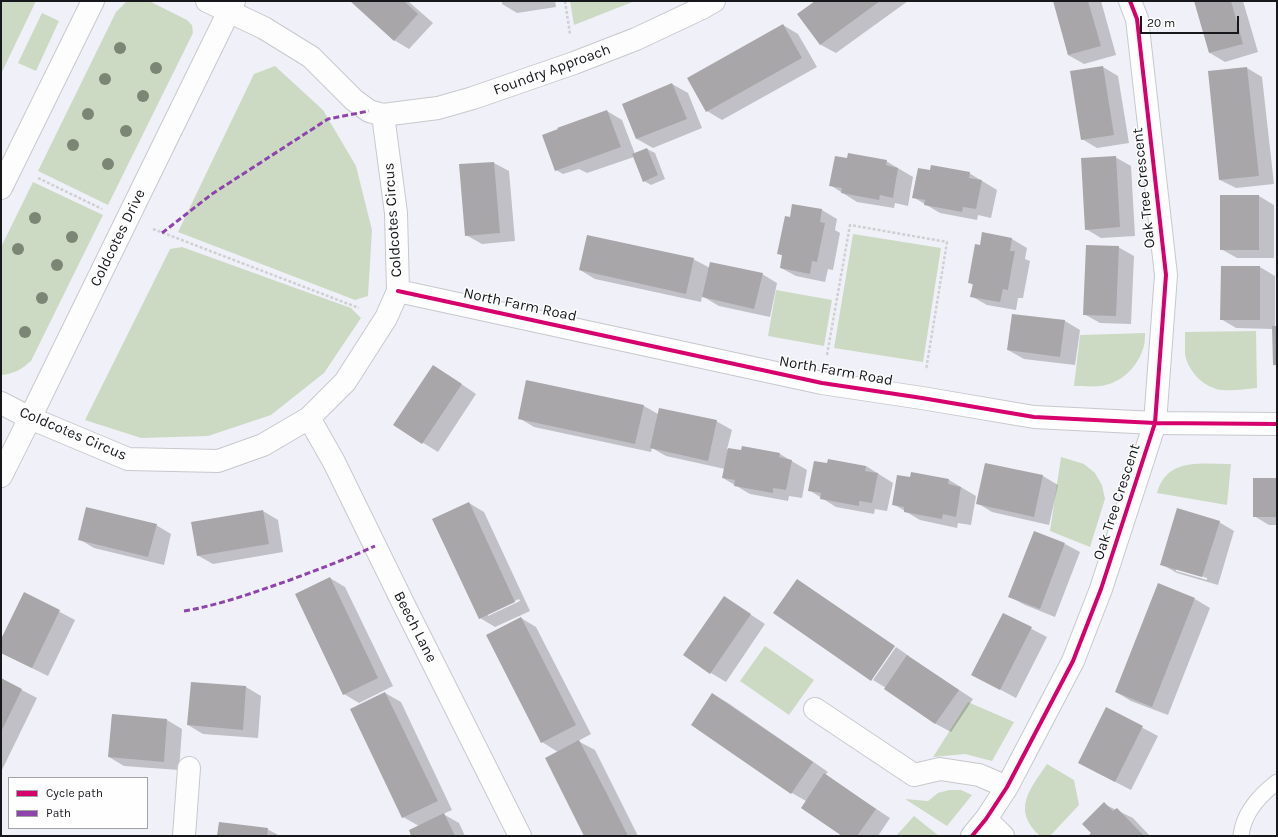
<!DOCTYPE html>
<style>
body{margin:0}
#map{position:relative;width:1278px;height:837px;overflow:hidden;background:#f0f1f8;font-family:Karla,sans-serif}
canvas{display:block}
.frame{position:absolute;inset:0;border:2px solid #16181c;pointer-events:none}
.legend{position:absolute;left:8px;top:777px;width:140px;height:52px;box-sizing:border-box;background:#fefefe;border:1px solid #a1a2a4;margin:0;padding:5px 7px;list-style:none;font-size:12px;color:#16181c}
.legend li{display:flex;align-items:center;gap:8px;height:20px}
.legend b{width:20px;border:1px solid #a1a2a4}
.scale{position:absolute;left:1140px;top:16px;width:99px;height:18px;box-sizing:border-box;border:2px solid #16181c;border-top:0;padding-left:5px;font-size:12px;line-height:14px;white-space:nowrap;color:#16181c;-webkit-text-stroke:3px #fefefe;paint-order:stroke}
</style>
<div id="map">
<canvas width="1278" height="837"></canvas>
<div class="frame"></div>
<ul class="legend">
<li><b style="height:5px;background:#d6006c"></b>Cycle path</li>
<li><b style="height:5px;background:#8e44ad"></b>Path</li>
</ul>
<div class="scale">20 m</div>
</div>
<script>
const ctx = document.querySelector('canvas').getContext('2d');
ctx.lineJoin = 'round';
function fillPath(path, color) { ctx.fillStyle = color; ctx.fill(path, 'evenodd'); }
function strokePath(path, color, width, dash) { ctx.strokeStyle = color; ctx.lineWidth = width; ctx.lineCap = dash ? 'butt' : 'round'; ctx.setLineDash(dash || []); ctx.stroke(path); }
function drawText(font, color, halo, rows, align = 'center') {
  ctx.font = font + ' Karla,sans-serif'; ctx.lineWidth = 3; ctx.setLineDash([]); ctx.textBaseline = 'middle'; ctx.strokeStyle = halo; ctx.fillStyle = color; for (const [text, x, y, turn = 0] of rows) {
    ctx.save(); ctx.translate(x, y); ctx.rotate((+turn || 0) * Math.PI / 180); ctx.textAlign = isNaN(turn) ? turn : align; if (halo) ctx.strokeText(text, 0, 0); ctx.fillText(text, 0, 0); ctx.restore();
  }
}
const green = new Path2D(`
 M1 1H36L1 74Z
 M127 1H149L187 20 192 25 193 33 108 205 38 171 116 12Z
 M570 1H635L574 25Z
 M42 13 59 21 36 71 18 63Z
 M275 66 323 110 356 166 372 230 368 296 355 300 178 232 254 74Z
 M33 182 103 215 31 361C22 369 14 374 1 375V247Z
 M853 234 941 248 923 362 834 348Z
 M182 247 351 308 361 318 324 373 271 415 208 436 141 438 85 420 170 249Z
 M776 290 832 300 824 346 768 336Z
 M1256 331 1257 388C1246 389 1234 391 1223 390 1205 389 1188 372 1185 354 1185 347 1185 339 1185 332Z
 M1145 333C1145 338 1145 344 1143 349 1137 368 1120 384 1100 386 1091 387 1082 386 1074 386L1080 335Z
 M1061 457 1084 464 1095 473 1102 485 1105 499 1090 547 1050 531Z
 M1231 464 1227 505 1157 493C1167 457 1201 464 1231 464Z
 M765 646 814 680 789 715 740 681Z
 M968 702 1014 722 992 761 965 754 933 757Z
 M1047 764 1074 780 1079 805 1050 836H1040C1011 810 1030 789 1047 764Z
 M949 790H961L972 795 947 826 905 799 928 801 938 793Z
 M914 816 939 836H896Z`);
const shadow = new Path2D(`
 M351 1H408L433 23 409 49 394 40Z
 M502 1H555L556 7 517 13 502 4Z
 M817 1H908L836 53 821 45 799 14Z
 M1054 1H1101L1116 55 1084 64 1068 55Z
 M1196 1H1243L1258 52 1225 62 1210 53Z
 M783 25 798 34 817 67 722 120 707 111Z
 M1103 67 1118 76 1129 143 1097 148 1082 139Z
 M1247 68 1262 77 1274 184 1236 188 1220 180Z
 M672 84 688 93 702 128 653 148 637 139 624 105Z
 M607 111 622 120 635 154 647 149 655 153 665 179 651 185 644 181 634 157 587 173 579 169 563 174 556 170Z
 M1115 157 1131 166 1135 236 1101 238 1086 229Z
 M848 159 886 161 913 177 908 206 895 203 894 208 857 202 830 185Z
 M494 163 509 171 515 241 482 244 466 235Z
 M969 173 997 190 991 218 978 215 977 220 940 213 913 197Z
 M1259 196 1274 205V258H1237L1221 249Z
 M822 210 837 219 835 230 840 233 833 270 828 269 825 282 796 276 781 268 783 256 778 253 790 218Z
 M1012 239 1027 248 1025 259 1030 261 1023 298H1018L1016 310 987 305 971 296 973 285 969 282 981 246Z
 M1118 247 1134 256 1131 324 1100 323 1084 314Z
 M693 259 710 268 762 274 777 283 770 317 719 306 702 296 701 302 595 279 580 270Z
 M1222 267H1260L1275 276V327H1277V366L1274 365 1273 329 1236 328 1221 319Z
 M1013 315 1065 321 1080 330 1075 365 1024 359 1008 350Z
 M448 375 476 394 438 452 394 425Z
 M644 406 658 414 716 421 732 430 727 449 741 451 743 447 780 454 795 463 807 470 802 498 789 496 788 501 750 494 723 478 725 469 666 456 652 448 651 452 534 427 519 418Z
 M866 466 893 483 887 511 875 509 874 514 836 507 809 490Z
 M912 473 949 480 976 496 971 525 958 523 957 528 920 520 893 504 911 478Z
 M1043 476 1058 485 1049 525 992 512 977 503Z
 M1277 479V525H1269L1254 516Z
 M469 503 484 512 530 611 495 627 480 618ZM519 599 520 601 488 616V614Z
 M263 511 278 520 283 552 213 564 197 555Z
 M1219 522 1234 531 1218 585 1177 573 1161 564ZM1176 569 1207 578V580L1176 571Z
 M156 525 171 534 164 565 94 548 79 539Z
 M1065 544 1080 552 1055 617 1025 605 1010 597Z
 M330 578 345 587 393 686 359 703 344 694Z
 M24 593 75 620 48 676 1 653V641Z
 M724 597 765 624 726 682 711 673Z
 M1195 599 1210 608 1168 715 1131 701 1116 692Z
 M1003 614 1047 637 1016 698 988 683Z
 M521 618 536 627 591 734 578 741 595 750 638 836H585L558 752 542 742Z
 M896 647 909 656V657L973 699 951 732 936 724 885 689 886 688 873 680Z
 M1 679 37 698 1 772Z
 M192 683 246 687 261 696 258 738 203 734 188 725Z
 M385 693 401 702 452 810 443 814 459 823 465 836H413L419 826 403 817Z
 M713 694 728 703 828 772 825 775 890 818 878 836H844L806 801 792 793Z
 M1107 709 1158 736 1131 790 1094 771Z
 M112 716 167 720 182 729 179 770 124 766 109 757Z
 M1104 804 1133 818 1150 836H1090Z
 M267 829 280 836H218Z`);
const building = new Path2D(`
 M350 1H404L418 14 394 41Z
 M815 1H880L820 45 797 14Z
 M1053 1H1088L1101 46 1068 55Z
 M1194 1H1231L1243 44 1209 53Z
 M783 24 802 58 706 112 687 78Z
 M1103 66 1114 135 1081 140 1070 71Z
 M1247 67 1259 176 1219 180 1208 71Z
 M672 83 687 119 636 139 622 104Z
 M607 110 621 147 555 171 542 135 558 129 557 128Z
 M647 148 658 175 643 182 632 154Z
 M848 153 887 160 886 165 898 168 893 198 880 195 879 200 841 193 842 188 829 186 835 156 847 158Z
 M1116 156 1120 227 1085 230 1081 158Z
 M494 162 500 233 465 236 459 164Z
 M931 165 970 172 969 178 982 180 976 209 963 207 962 212 924 205 925 200 912 198 918 168 930 170Z
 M1220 195H1259V250H1220Z
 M792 204 822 209 820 222 825 223 817 262 812 261 810 274 780 268 782 255 777 254 785 216 790 217Z
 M982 232 1012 238 1010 251H1015L1011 271 1008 290 1003 289 1000 302 970 297 973 284 968 283 975 244 980 245Z
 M587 235 694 258 686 294 579 270Z
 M1086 245 1119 246 1116 316 1083 315Z
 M710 262 763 273 754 309 702 297Z
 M1221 266H1260V320H1220Z
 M1012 314 1065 320 1060 357 1007 350Z
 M1272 326H1277V365H1273Z
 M433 365 462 384 422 444 393 425Z
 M526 380 644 405 635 444 518 419Z
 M659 408 717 420 708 461 650 448Z
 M742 446 780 453 779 457 792 460 786 490 773 488V493L734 486 735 480 722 478 728 448 741 450Z
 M828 459 866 466 865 471 878 473 872 503 859 501V506L820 499 821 493 808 491 814 461 827 463Z
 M985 463 1043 475 1034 517 976 504Z
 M911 472 949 479 948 484 961 487 956 517 943 514 942 519 904 512V507L892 505 897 475 910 477Z
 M1253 478H1277V517H1253Z
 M469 502 515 602 479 619 432 519Z
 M86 507 157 524 148 557 78 540Z
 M1177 508 1220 521 1202 577 1160 565Z
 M263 510 269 544 197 556 191 522Z
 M1034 531 1065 543 1040 609 1008 597Z
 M330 577 378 678 343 695 295 594Z
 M797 579 895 646 871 681 773 613Z
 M1158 583 1195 598 1152 707 1115 692Z
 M24 592 60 610 32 668 1 653V639Z
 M724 596 751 614 710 674 683 655Z
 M1003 613 1032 627 1000 690 971 675Z
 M521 617 576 725 541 743 486 635Z
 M907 655 959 690 935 724 884 689Z
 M1 678 22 689 1 732Z
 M191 682 246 686 243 730 187 725Z
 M385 692 438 801 402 818 350 709Z
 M712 693 813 762 791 794 691 725Z
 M1106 707 1143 726 1115 782 1078 763Z
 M112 714 167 719 164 762 108 757Z
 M579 740 607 794 628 836H584L545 758Z
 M824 773 876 809 857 836H842L801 808Z
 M1104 802 1113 811 1117 808 1144 836H1088L1091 833 1082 824Z
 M444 813 455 836H411L409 830Z
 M219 822 268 828 267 836H217Z`);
const path = new Path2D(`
 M565 1 570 34
 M38 178 102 209
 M153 229 359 308
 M827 355 850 225 947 242 926 370`);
const service = new Path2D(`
 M1241 836C1243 814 1260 795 1277 782`);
const minor = new Path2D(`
 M1 188 93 1
 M30 418 234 1
 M815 709 914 775 940 769 979 775 1007 787
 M986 819 1003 836
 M184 836 189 768
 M972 836 986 819 1007 787 1073 661 1101 589 1155 423 1166 275 1137 19 1130 1`);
const tertiary = new Path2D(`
 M207 1 264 28 311 57 354 100 369 111 383 115 438 108 473 98 574 63 636 39 702 8 714 1
 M398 291 822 383 922 398 1034 417 1155 423 1277 424
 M1 403 30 418 128 459 218 461 263 445 309 418 345 382 386 318 398 291 396 213 383 115
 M309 418 334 462 404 605 520 836
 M1 476 30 418`);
const quiet = new Path2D(`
 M162 233 212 194 328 119 369 111
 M184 611C220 605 255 592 290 580 319 569 347 559 375 546`);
const cycleway = new Path2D(`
 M398 291 822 383 922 398 1034 417 1155 423 1277 424
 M972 836 986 819 1007 787 1073 661 1101 589 1155 423 1166 275 1137 19 1130 1`);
const trees = [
 [120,48],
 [156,68],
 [105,79],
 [143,96],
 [88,114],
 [126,131],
 [73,145],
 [108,164],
 [35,218],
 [72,237],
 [18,249],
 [57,265],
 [42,298],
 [25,332]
];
const streetNames = [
 ["Foundry Approach",552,70,-20],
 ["Oak Tree Crescent",1144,188,-96],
 ["Coldcotes Circus",393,220,-94],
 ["Coldcotes Drive",118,238,-64],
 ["North Farm Road",520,305,12],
 ["North Farm Road",836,371,10],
 ["Coldcotes Circus",73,434,23],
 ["Oak Tree Crescent",1117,502,-72],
 ["Beech Lane",415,627,63]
];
fillPath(green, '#ccdac3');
fillPath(shadow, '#0003');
fillPath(building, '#a8a6a9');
strokePath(service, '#c7c8cd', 17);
strokePath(minor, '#c7c8cd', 24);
strokePath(tertiary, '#c7c8cd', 24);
strokePath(path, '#cfd0d2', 2.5, [3, 2]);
strokePath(service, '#fdfdfe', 15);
strokePath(minor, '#fdfdfe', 22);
strokePath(tertiary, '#fdfdfe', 22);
strokePath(quiet, '#8e44ad', 3, [6, 3]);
strokePath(cycleway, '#d6006c', 4);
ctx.fillStyle = '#7c8675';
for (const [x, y] of trees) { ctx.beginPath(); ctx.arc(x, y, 6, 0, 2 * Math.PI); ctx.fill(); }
drawText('15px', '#16181c', '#fefefe', streetNames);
</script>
